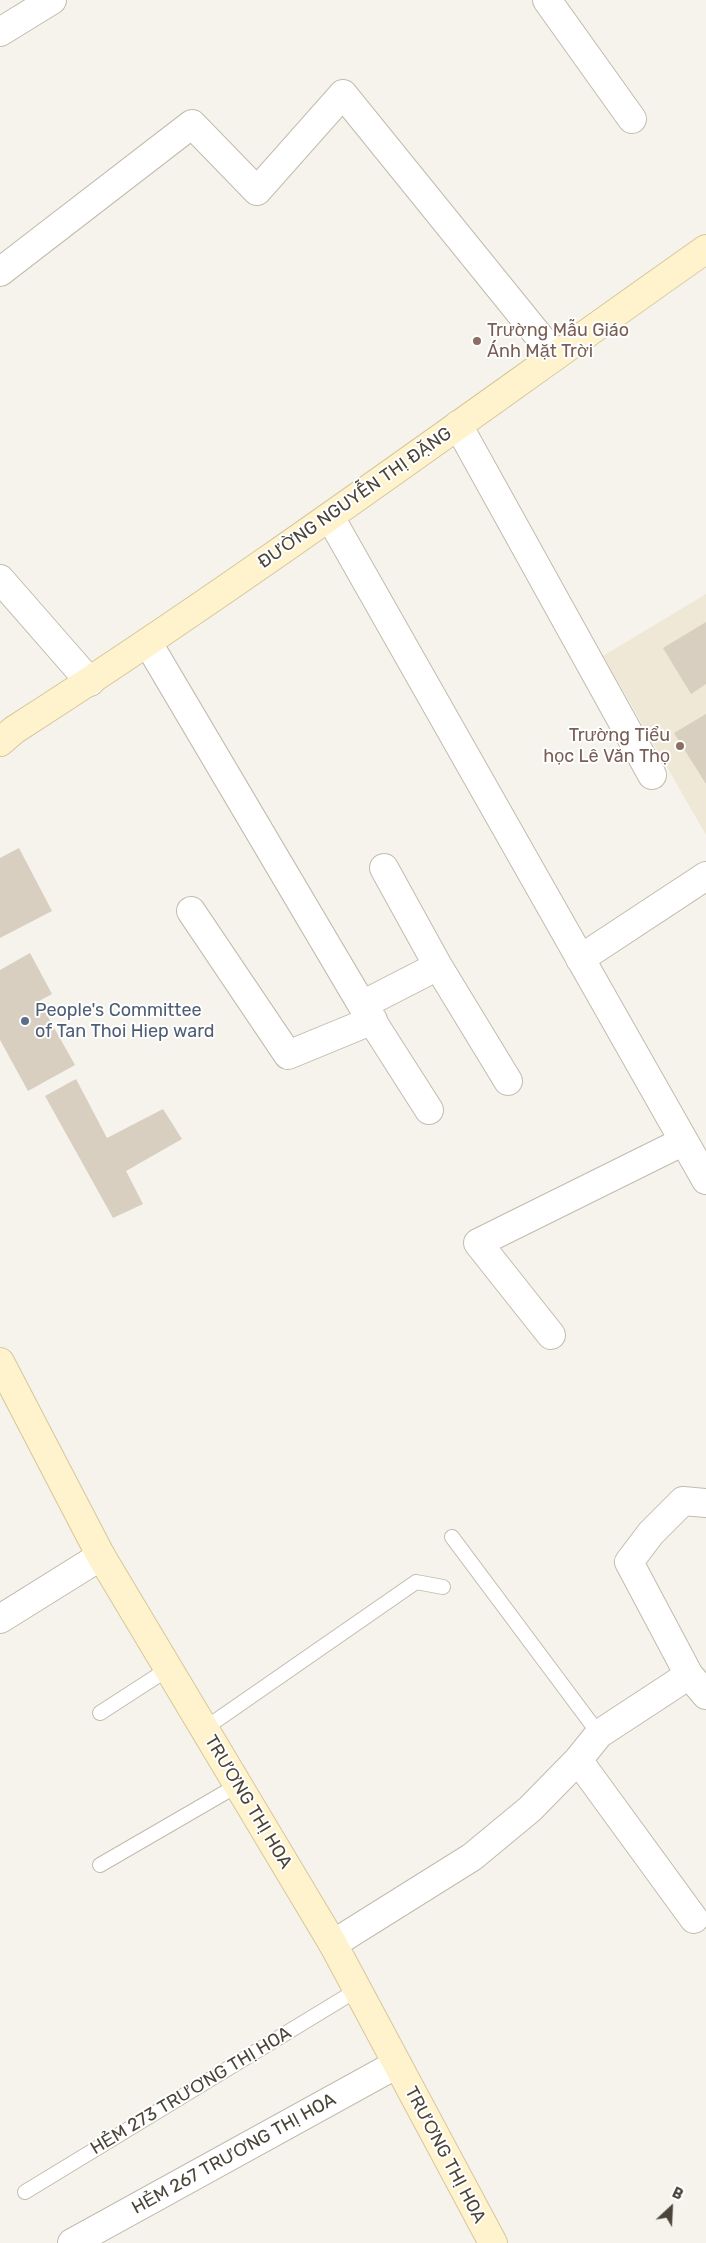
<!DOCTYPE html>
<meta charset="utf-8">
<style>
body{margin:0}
#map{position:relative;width:706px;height:2243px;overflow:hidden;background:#f6f3ec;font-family:Rubik,sans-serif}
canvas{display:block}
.north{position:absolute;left:646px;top:2183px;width:50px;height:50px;-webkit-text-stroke:4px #fff;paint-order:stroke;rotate:25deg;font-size:14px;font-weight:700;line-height:20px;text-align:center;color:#4b4439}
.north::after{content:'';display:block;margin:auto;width:18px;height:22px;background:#4b4439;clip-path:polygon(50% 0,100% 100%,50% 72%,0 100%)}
</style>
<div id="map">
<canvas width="706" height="2243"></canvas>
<div class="north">B</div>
</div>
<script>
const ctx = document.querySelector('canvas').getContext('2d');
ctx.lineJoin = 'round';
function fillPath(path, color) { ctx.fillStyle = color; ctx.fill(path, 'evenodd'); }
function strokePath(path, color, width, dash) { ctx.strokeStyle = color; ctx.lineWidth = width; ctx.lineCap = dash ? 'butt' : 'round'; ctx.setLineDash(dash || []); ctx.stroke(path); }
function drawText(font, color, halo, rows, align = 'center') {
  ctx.font = font + ' Rubik,sans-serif'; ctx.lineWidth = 4; ctx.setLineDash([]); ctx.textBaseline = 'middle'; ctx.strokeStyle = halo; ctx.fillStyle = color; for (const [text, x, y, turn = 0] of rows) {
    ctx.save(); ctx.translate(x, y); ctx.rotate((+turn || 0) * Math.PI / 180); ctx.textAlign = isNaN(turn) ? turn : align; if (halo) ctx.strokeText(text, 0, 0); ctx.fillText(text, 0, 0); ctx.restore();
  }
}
const education = new Path2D(`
 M706 594V835L603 656Z`);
const building = new Path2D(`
 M706 622V684L691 694 663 648Z
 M706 714V784L674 733Z
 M19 848 52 911 0 938V858Z
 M30 953 52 994 39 1001 75 1065 28 1091 0 1040V970Z
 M76 1079 107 1138 163 1109 182 1139 126 1171 143 1204 113 1218 45 1096Z`);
const lane = new Path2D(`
 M452 1537 599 1734
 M100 1713 168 1669
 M204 1729 416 1582 443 1587
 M100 1865 238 1785
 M25 2192 357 1990`);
const street = new Path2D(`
 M547 0 632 119
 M0 32 52 0
 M0 272 192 124 257 191 343 94 555 356
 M458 425 652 775
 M330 517 706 1180
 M0 579 90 682
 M148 643 362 1005 429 1110
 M384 868 438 966
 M191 911 288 1055 373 1020
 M580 959 706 876
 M362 1005 438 966 508 1081
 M551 1335 478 1243 684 1141
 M706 1503 683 1501 651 1533 629 1562 689 1675 706 1695
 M0 1619 101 1556
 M578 1760 694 1919
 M333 1944 472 1857 530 1809 578 1760 599 1734 689 1675
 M72 2243 397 2064`);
const secondary = new Path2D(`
 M0 742 14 730C251 578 476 411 706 249
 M0 1362 101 1556 333 1944 493 2243`);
const markers = [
 [477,341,5,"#8d6e63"],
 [680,746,5,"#8d6e63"],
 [25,1021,5,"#5c6f8a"]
];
const educationNames = [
 ["Trường Mẫu Giáo",487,331],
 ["Ánh Mặt Trời",487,352],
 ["Trường Tiểu",670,736,"right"],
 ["học Lê Văn Thọ",670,757,"right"]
];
const streetNames = [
 ["ĐƯỜNG NGUYỄN THỊ ĐẶNG",355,498,-35],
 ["TRƯƠNG THỊ HOA",248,1802,59],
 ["HẺM 273 TRƯƠNG THỊ HOA",191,2091,-31],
 ["HẺM 267 TRƯƠNG THỊ HOA",234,2154,-29],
 ["TRƯƠNG THỊ HOA",445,2155,62]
];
const serviceNames = [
 ["People's Committee",35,1011],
 ["of Tan Thoi Hiep ward",35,1032]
];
fillPath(education, '#efe8d6');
fillPath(building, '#d8cfc1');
strokePath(lane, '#c2bbae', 16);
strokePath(street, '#c2bbae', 30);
strokePath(secondary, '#d6c79b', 30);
strokePath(lane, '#fff', 14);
strokePath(street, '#fff', 28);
strokePath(secondary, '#fff3cd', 28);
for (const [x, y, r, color] of markers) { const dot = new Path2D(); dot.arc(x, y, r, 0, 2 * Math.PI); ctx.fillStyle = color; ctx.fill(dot); strokePath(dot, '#fff', 2); }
drawText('18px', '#785e54', '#fff', educationNames, 'left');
drawText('18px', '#4b4439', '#fff', streetNames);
drawText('18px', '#4e5e75', '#fff', serviceNames, 'left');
</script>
